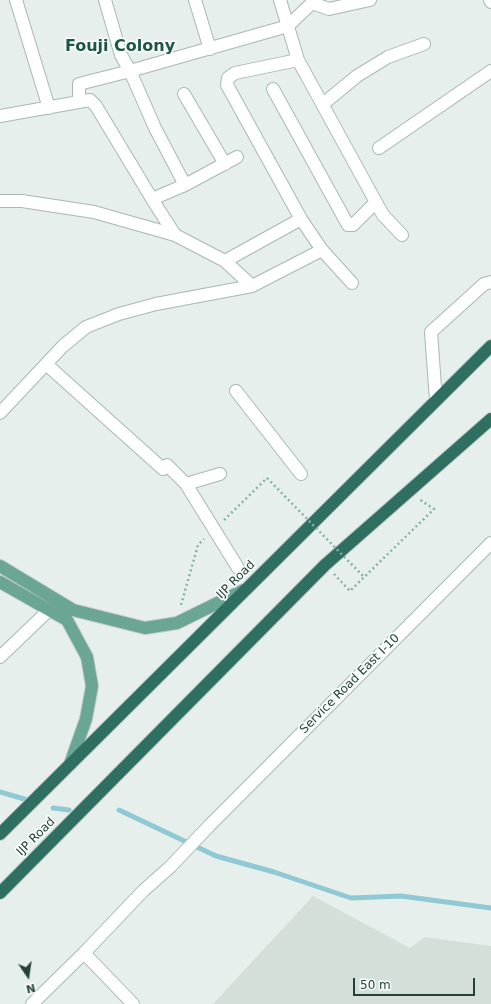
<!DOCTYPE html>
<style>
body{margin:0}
#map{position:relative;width:491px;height:1004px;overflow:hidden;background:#e6efeb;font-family:"DejaVu Sans",sans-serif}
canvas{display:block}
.north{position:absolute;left:8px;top:956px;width:40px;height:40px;-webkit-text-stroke:3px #f7fbf9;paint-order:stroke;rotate:167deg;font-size:11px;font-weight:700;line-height:16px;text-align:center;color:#24423a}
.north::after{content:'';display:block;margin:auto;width:14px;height:18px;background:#24423a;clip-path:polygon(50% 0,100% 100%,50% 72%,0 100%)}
.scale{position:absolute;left:353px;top:978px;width:122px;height:18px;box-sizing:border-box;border:2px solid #24423a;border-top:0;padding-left:5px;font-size:12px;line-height:14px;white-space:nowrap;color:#24423a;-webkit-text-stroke:3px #f7fbf9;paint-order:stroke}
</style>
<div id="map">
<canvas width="491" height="1004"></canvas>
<div class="north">N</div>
<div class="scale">50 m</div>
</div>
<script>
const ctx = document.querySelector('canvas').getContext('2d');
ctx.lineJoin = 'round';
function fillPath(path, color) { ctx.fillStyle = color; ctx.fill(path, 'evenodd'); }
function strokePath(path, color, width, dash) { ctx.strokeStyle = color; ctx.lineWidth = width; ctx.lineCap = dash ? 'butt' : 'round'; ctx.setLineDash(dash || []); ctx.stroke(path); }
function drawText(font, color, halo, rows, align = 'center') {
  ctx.font = font + ' "DejaVu Sans",sans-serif'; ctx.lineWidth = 3.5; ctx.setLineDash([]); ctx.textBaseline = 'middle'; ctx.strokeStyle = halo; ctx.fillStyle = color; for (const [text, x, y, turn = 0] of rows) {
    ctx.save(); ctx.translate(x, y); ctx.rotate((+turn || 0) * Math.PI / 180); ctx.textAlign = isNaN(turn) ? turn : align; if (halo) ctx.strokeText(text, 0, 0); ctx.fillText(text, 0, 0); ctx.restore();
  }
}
const built = new Path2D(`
 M313 896 410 948 425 937 491 946V1004H213Z`);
const stream = new Path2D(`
 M0 792 31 801
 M53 808 69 810
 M119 810 216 856 274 872 351 898 401 896 491 908`);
const path = new Path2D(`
 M224 520 267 478
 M334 574 350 591 434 509 419 499
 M181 605 198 545 204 539`);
const minor = new Path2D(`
 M16 0 49 108
 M105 0 121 55 130 71 155 128 185 185 152 199 175 235
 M195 0 210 49
 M280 0 298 60 383 215 402 235
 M313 0 312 3 329 9 370 0
 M490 0 491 2
 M298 60 235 73 228 78 227 85 301 219 322 250 352 283
 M273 89 348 225H353L376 202
 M184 94 225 164
 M79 102V84L130 71 288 26 312 3
 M323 104 357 76 388 57 424 44
 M0 116 90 100 96 106 152 199
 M379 148 491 71
 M185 185 237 157
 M0 201H22L94 212 175 235 225 261 252 286 156 304 119 314 86 327 63 346 0 413
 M225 261 301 219
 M252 286 322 250
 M46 364 163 469
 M236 391 301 474
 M436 400 431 332 484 284 491 282
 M167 465 186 484 238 568
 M186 484 220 474
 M0 657 49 610
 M84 953 133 1004
 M32 1004 84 953 143 891 170 867 209 826 491 543`);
const major = new Path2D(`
 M0 566 73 610 145 628 177 623 244 590
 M0 582 67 620 87 657 92 686 86 719 70 764`);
const highway = new Path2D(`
 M0 834 491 346
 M0 893 325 565 491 419`);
const pathBridge = new Path2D(`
 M267 478 364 577`);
const streetNames = [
 ["IJP Road",236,580,-45],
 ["Service Road East I-10",350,684,-45],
 ["IJP Road",36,837,-45]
];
const districtNames = [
 ["Fouji Colony",120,47]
];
fillPath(built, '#d4dfda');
strokePath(stream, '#8ec9d4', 5);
strokePath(minor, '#a8b8b2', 14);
strokePath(major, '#c2cac8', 14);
strokePath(highway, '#c2cac8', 14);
strokePath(path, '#86b3a5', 2.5, [2, 3]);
strokePath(minor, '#fff', 12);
strokePath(major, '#6aa596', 12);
strokePath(highway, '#2f6f62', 12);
strokePath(pathBridge, '#86b3a5', 2.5, [2, 3]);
drawText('12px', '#24423a', '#f7fbf9', streetNames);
drawText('bold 16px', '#1f5548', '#f7fbf9', districtNames);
</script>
